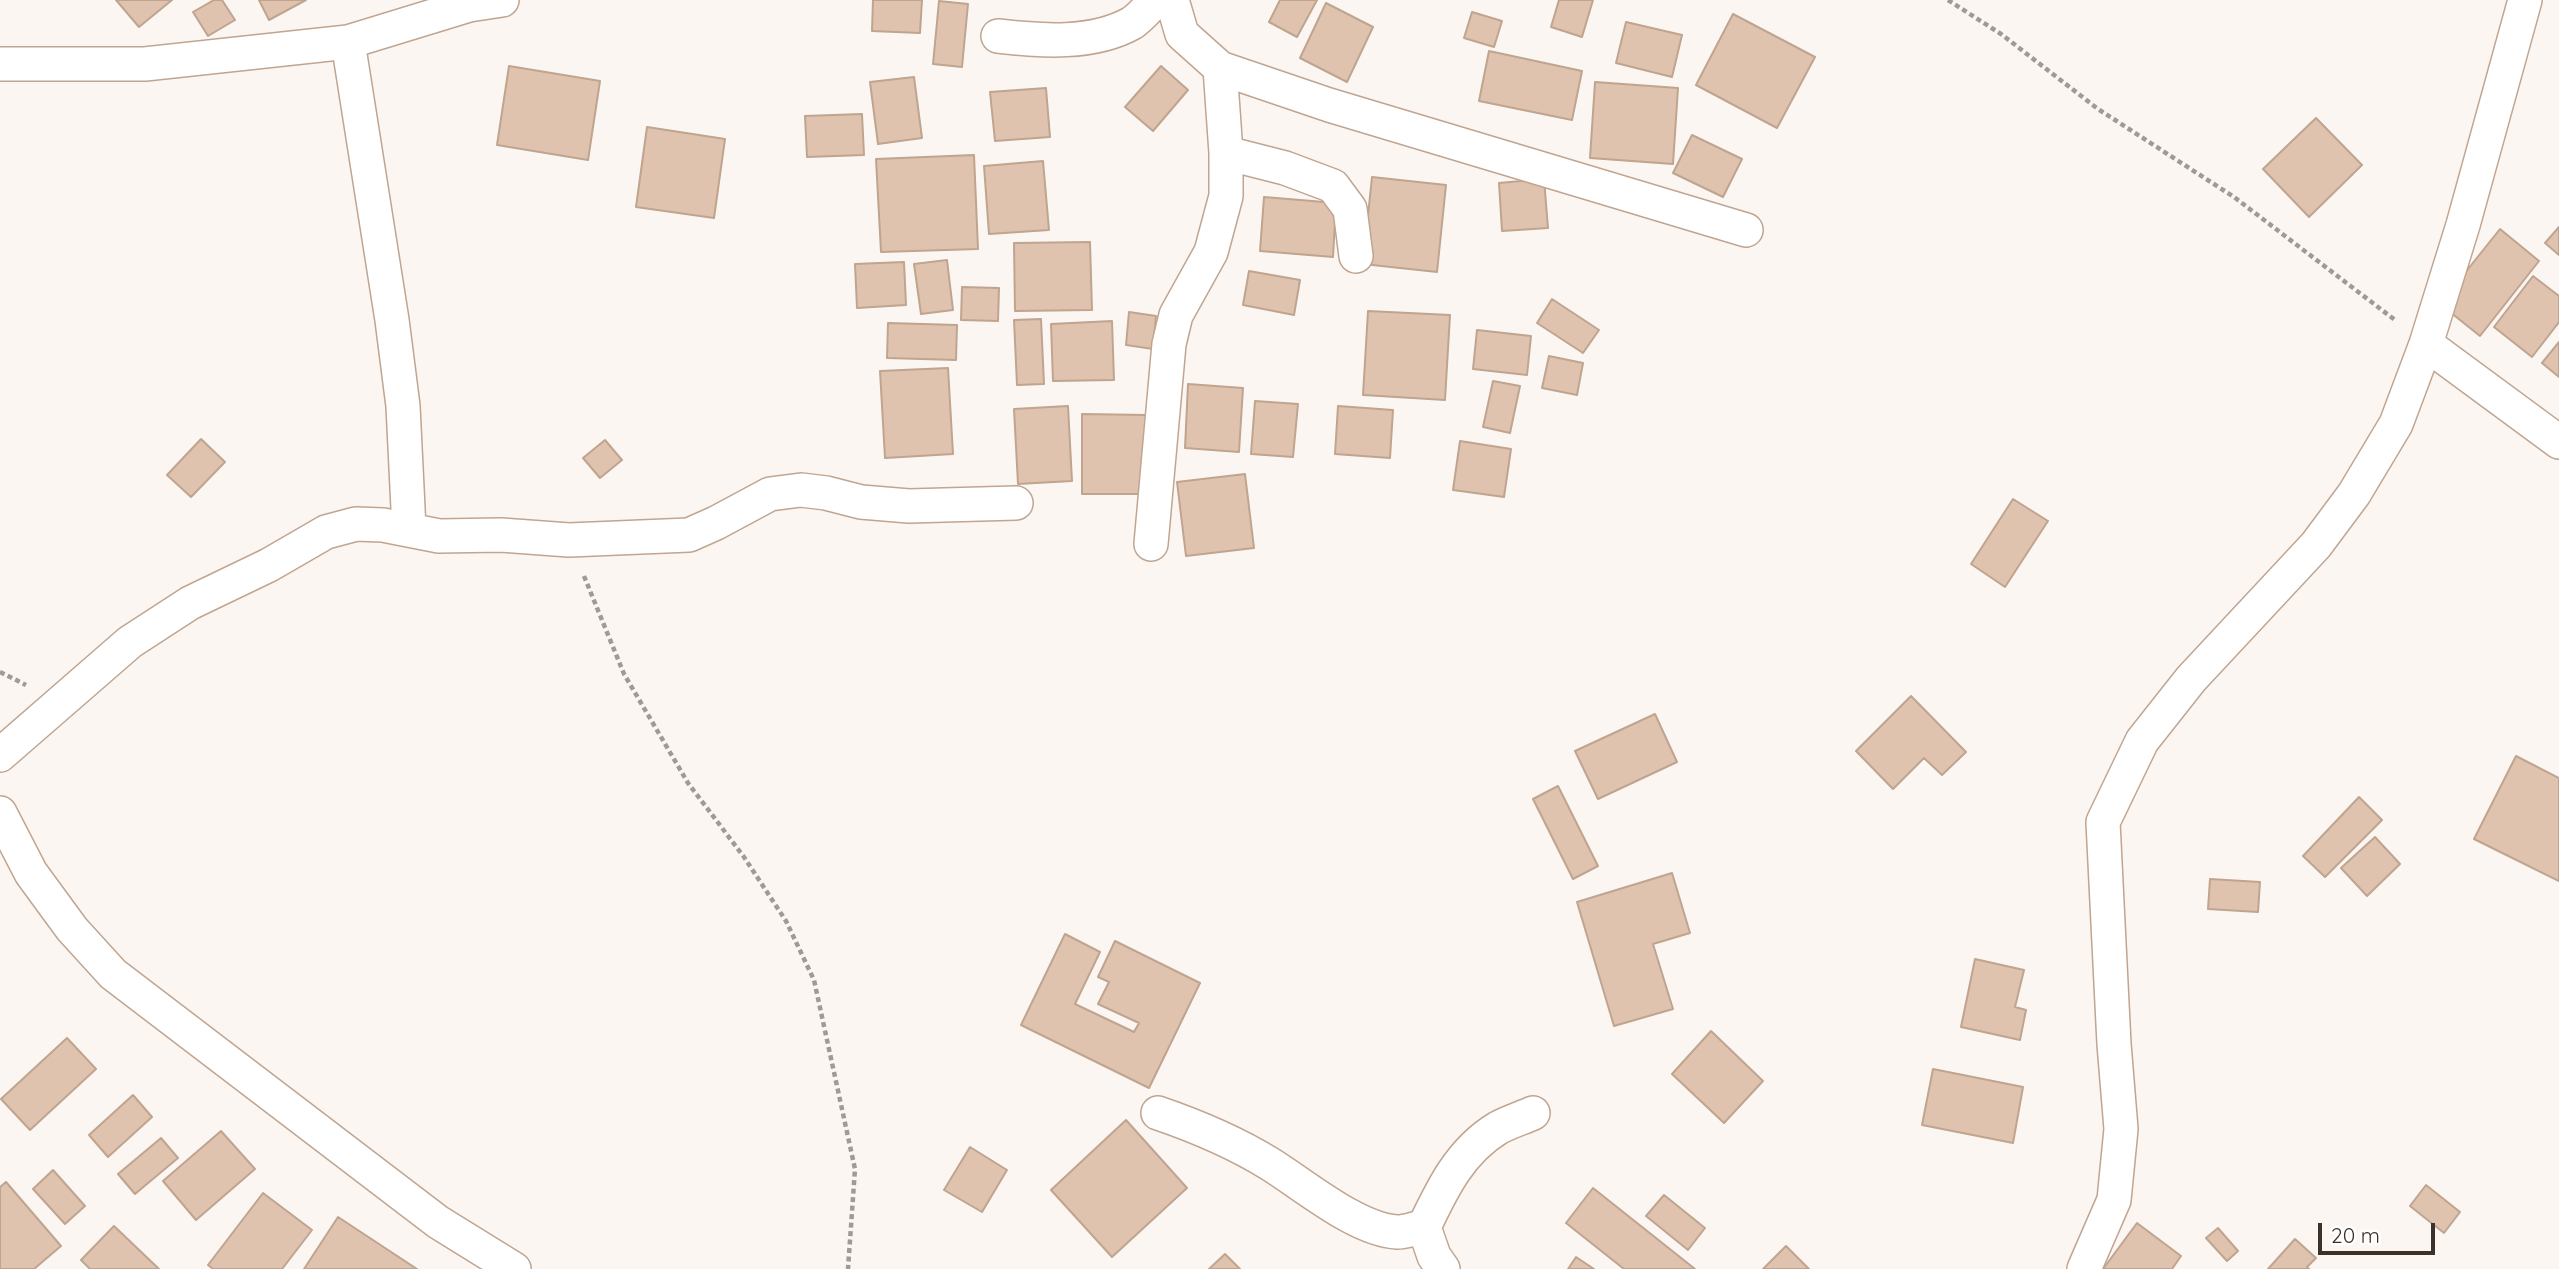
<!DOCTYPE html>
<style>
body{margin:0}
#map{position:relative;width:2559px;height:1269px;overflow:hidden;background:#fcf6f2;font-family:Quicksand,sans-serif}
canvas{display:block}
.scale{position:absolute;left:2318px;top:1223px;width:117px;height:32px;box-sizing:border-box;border:4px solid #3c3128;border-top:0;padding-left:9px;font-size:21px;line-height:24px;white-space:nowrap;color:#3c3128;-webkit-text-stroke:5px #fff;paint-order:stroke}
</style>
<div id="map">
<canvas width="2559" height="1269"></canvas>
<div class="scale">20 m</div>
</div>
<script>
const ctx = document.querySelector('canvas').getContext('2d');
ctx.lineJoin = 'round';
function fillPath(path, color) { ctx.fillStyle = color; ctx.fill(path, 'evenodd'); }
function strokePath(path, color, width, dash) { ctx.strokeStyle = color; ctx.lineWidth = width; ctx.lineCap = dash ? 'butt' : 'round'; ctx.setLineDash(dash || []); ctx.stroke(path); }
const building = new Path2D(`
 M116 0H172L139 27Z
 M214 0H222L235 20 208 36 193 12Z
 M259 0H306L269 20Z
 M873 0H922L920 33 872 31Z
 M1280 0H1317L1297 37 1269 22Z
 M1559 0H1593L1582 37 1551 27Z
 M939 1 968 4 962 67 933 64Z
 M1326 3 1373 27 1347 82 1300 58Z
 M1472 12 1502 21 1494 47 1464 38Z
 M1733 14 1815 57 1777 128 1696 85Z
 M1626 22 1682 35 1672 77 1616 63Z
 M1489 51 1582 71 1572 120 1479 101Z
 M509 66 600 81 588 160 497 145Z
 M1161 66 1188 90 1153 131 1125 107Z
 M914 77 922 138 878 144 870 82Z
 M1595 82 1678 88 1673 164 1590 158Z
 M1046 88 1050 137 995 141 990 92Z
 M862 114 864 155 807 157 805 116Z
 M2316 118 2362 165 2309 217 2263 169Z
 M647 127 725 139 714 218 636 207Z
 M1692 135 1742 159 1723 197 1673 173Z
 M974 155 978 249 881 252 876 159Z
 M1043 161 1049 230 989 234 984 166Z
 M1372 177 1446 185 1437 272 1363 264Z
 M1544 179 1548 228 1502 231 1499 183Z
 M1264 197 1336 203 1333 257 1260 251Z
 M2559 227V255L2545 243Z
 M2500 229 2539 261 2480 336 2440 304Z
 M1090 242 1092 310 1015 311 1014 243Z
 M947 260 953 310 921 314 914 264Z
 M904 262 906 305 857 308 855 264Z
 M1249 271 1300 280 1294 315 1243 305Z
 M2533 276 2559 296V322L2532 357 2494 327Z
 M962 287 999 288 998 321 961 320Z
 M1552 299 1599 330 1583 353 1537 323Z
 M1368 311 1450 315 1445 400 1363 395Z
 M1129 312 1156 316 1153 349 1126 345Z
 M1041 319 1044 384 1017 385 1014 320Z
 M1112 321 1114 380 1053 381 1051 324Z
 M888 323 957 325 956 360 887 358Z
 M1477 330 1531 336 1527 375 1473 369Z
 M2559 342V377L2542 363Z
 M1549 356 1583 363 1577 395 1542 388Z
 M948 368 953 454 885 458 880 371Z
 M1493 381 1520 386 1510 433 1483 427Z
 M1188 384 1243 388 1239 452 1185 448Z
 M1255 401 1298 404 1293 457 1251 454Z
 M1068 406 1072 481 1018 484 1014 409Z
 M1338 406 1393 410 1390 458 1335 454Z
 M1082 414 1146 415V494H1082Z
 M201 439 225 462 191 497 167 475Z
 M605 440 622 460 600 478 583 458Z
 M1460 441 1511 449 1504 497 1453 490Z
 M1245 474 1254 548 1186 556 1177 482Z
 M2013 499 2048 521 2005 587 1971 564Z
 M1911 696 1966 752 1942 775 1924 758 1893 789 1856 751Z
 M1655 714 1677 762 1598 799 1575 751Z
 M2516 756 2559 778V881L2474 839Z
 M1558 786 1598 866 1573 879 1533 799Z
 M2359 797 2382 820 2325 877 2303 856Z
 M2375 837 2400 864 2367 896 2341 868Z
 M1672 873 1690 933 1653 944 1673 1009 1614 1026 1577 902Z
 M2210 879 2260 882 2258 912 2208 909Z
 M1065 934 1100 952 1075 1004 1134 1032 1139 1023 1098 1004 1109 982 1098 977 1115 941 1200 983 1149 1088 1021 1025Z
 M1975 959 2024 970 2015 1007 2026 1010 2020 1040 1961 1027Z
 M1711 1031 1763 1081 1724 1123 1672 1074Z
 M67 1038 96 1069 30 1130 1 1099Z
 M1933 1069 2023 1087 2013 1143 1922 1125Z
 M133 1095 152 1117 108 1157 89 1135Z
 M1126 1120 1187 1188 1112 1257 1051 1190Z
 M221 1131 255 1169 196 1220 163 1181Z
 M161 1138 178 1158 135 1194 118 1174Z
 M970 1147 1007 1170 982 1212 944 1190Z
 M53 1170 85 1206 65 1224 33 1189Z
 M6 1182 61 1246 34 1269H0V1187Z
 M2426 1185 2460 1212 2444 1233 2410 1206Z
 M1593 1188 1695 1269H1624L1566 1223Z
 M263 1193 312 1230 282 1269H213L208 1265Z
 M1664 1195 1705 1228 1688 1250 1646 1216Z
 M338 1217 417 1269H304Z
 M2137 1223 2181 1256 2172 1269H2103Z
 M114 1226 159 1269H90L81 1260Z
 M2218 1228 2238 1251 2227 1261 2206 1238Z
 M2295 1239 2316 1258 2307 1267 2309 1269H2268Z
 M1786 1246 1809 1269H1763Z
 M1225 1254 1240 1269H1209Z
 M1576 1257 1594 1269H1568Z`);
const path = new Path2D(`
 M1948 0 2001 34 2098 109 2234 197 2395 320
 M584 576 624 674 688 783 744 857 786 921 814 980 855 1169 848 1269
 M0 672 26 685`);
const street = new Path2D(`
 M998 36C1041 41 1093 45 1132 23 1141 17 1149 7 1156 0
 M348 42 392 320 403 406 409 529
 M0 64H145L348 42 469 5 502 0
 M1220 68 1329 105 1746 230
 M1226 153 1285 168 1333 186 1350 209 1356 256
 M2426 344 2559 442
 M1151 544 1169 344 1176 315 1211 252 1226 196V153L1220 68 1182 34 1172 0
 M0 755 130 642 190 603 269 565 326 532 356 524 383 525 439 536 501 535 569 540 689 535 716 523 770 494 801 490 826 493 861 502 909 506 1016 503
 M0 813 31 873 72 929 113 974 438 1222 514 1269
 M1158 1113C1196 1126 1236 1143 1270 1164 1304 1185 1357 1230 1397 1232 1406 1232 1415 1228 1424 1227
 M1443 1269 1434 1256 1424 1227C1442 1189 1460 1151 1498 1128 1509 1122 1522 1118 1533 1113
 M2084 1269 2114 1200 2121 1129 2114 1044 2103 822 2142 741 2191 679 2316 545 2354 494 2396 424 2426 344 2463 225 2525 0`);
fillPath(building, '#dfc3ae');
strokePath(building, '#bfa48f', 2);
strokePath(street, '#c0a590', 36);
strokePath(path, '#a19993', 4.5, [5, 3.5]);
strokePath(street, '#fff', 33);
</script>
